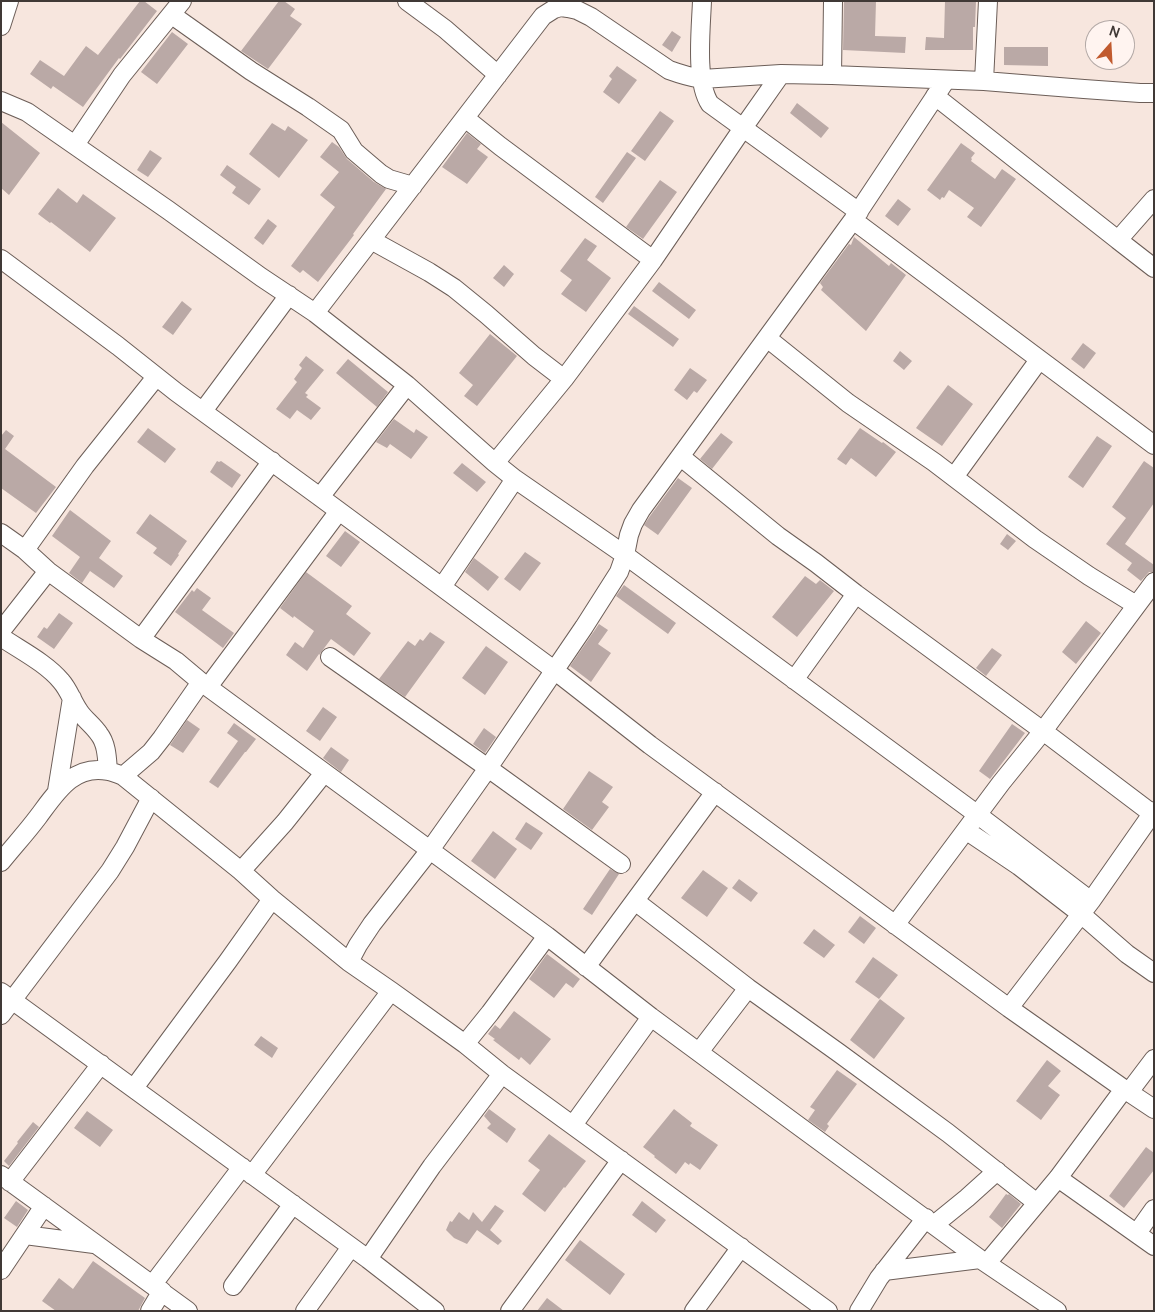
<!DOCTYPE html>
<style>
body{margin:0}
#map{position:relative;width:1155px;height:1312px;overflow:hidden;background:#f7e6de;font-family:Manrope,sans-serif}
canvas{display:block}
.frame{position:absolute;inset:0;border:2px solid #403936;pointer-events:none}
.north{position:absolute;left:1085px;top:20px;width:50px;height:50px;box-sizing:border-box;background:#fff4f0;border:1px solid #b3a9a6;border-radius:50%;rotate:19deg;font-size:14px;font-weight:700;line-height:20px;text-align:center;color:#403936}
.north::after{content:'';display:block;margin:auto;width:18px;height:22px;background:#c15a2e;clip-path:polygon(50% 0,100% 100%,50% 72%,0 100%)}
</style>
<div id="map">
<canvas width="1155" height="1312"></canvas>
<div class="frame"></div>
<div class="north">N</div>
</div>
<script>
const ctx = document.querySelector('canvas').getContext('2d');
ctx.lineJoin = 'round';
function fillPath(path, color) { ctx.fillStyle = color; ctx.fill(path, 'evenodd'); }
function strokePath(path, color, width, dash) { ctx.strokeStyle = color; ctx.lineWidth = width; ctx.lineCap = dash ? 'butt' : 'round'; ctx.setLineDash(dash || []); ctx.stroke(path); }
const building = new Path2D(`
 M140 1H144L157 11 120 59 119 58 83 107 53 86 51 89 30 74 40 60 64 76 86 46 98 55Z
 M279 1H284L295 9 290 16 302 24 268 69 241 51Z
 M844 1H876L875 36 906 37 905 53 843 50Z
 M945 1H976L975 27H973V50H925L926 37 944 38Z
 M672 31 681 37 672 52 662 45Z
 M172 32 188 44 157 84 141 72Z
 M1004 47H1048V66L1004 65Z
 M617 66 637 80 619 104 603 92 612 79 609 76Z
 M797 103 829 128 821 138 790 113Z
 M660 111 674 121 645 161 631 151Z
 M1 122 40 153 9 195 1 188Z
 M272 123 285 131 288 126 308 140 279 178 249 154Z
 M467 133 481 144 477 149 488 157 467 184 442 167Z
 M332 142 339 147 347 159 374 182 386 189 353 234 354 235 318 282 303 270 300 273 291 266 335 207 320 195 339 172 320 157Z
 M961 143 975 153 971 158 972 159 971 161 995 179 1002 169 1016 179 981 227 967 217 974 208 949 190 944 198 942 197 940 200 927 190Z
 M150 150 162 158 148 177 137 170Z
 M627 152 636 158 603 203 595 197Z
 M227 165 261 189 249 205 232 193 236 187 220 175Z
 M660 180 677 192 643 239 626 227Z
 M58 188 77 203 83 194 116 218 90 252 51 222 50 223 38 214Z
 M898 199 911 209 898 226 885 216Z
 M268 219 277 226 263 245 254 238Z
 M854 237 889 266 891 263 906 275 866 331 821 290 823 287 820 283 849 244 851 245Z
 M585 238 597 246 587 260 611 278 586 312 561 294 572 280 560 271Z
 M504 265 514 274 504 287 493 278Z
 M659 282 696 310 689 319 652 291Z
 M182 301 192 309 173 335 162 327Z
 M634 306 679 339 673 347 628 314Z
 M490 334 517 356 477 406 464 396 473 385 459 373Z
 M1083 343 1096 353 1084 369 1071 359Z
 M900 351 912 361 904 370 893 361Z
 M306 356 324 370 305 393 308 395 306 397 321 408 311 420 297 410 290 419 276 409 297 382 294 379 302 368 299 365Z
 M348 359 388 392 377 407 336 373Z
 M690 368 707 380 697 393 694 391 687 400 674 390Z
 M948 385 973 404 942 446 916 428Z
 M394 419 414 433 416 429 428 437 411 459 390 444 387 448 376 442Z
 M148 428 176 449 165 463 137 442Z
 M860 428 882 443 883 442 896 452 876 477 851 458 846 465 837 459Z
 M6 430 14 436 5 449 56 487 36 513 1 488V436Z
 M721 433 733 442 712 469 700 459Z
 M1097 436 1112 446 1083 488 1068 477Z
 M217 461 219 462 221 461 241 475 232 488 210 472Z
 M1144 461 1154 468V503L1125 544 1154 565V572H1149L1141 581 1127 570 1132 563 1106 544 1126 518 1112 507Z
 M462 463 486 482 477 492 453 473Z
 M678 478 692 488 658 535 644 525 650 516Z
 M70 510 111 541 99 558 123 576 114 588 90 571 82 583 69 573 80 557 52 536Z
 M150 514 187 541 178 554 179 555 171 566 153 553 157 548 136 533Z
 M345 531 360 542 341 567 326 556Z
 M1007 534 1016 541 1008 550 1000 544Z
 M525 552 541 563 520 591 504 579Z
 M474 558 499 577 488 591 465 572Z
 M306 572 352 606 346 614 371 633 354 656 331 639 319 655V654L307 671 286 655 295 642 303 648 314 631 294 616 293 618 280 608Z
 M805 576 816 584 820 580 834 591 797 637 772 617Z
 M624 585 676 623 668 634 616 596Z
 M197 588 211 598 202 610 234 633 223 648 175 612 192 590 194 592Z
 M59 613 73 623 54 649 37 637 44 627 47 629Z
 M1086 621 1101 633 1076 664 1062 652Z
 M599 624 608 630 598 644 611 653 591 682 570 666Z
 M430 632 445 642 405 697 379 679 408 641 415 646 420 639 423 641Z
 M486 646 508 662 485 695 462 678Z
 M992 648 1002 655 986 676 976 668Z
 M323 707 337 717 320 741 306 731Z
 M187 720 200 729 183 753 170 745Z
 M234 723 256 739 246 752H245L218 788 209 782 238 741 227 733Z
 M1012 724 1025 733 990 779 979 771Z
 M484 728 496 737 485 753 473 744Z
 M331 747 349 760 341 772 323 758Z
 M589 771 613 787 602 802 609 807 592 830 563 809Z
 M526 822 543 833 531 850 515 839Z
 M493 831 517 849 495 879 471 861Z
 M610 869 619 874 592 915 583 909Z
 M703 870 728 888 707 917 681 898Z
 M739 879 758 893 751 902 732 888Z
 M860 916 876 928 864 944 848 932Z
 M814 929 835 945 824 958 803 943Z
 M547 954 580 979 573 988 566 983 554 998 529 979Z
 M873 957 898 975 879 999 855 982Z
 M880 999 905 1018 874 1059 850 1040Z
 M514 1011 551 1039 530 1065 521 1057 519 1060 493 1040 495 1039 488 1034 495 1025 500 1029Z
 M261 1036 278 1048 272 1058 254 1045Z
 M1047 1060 1061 1071 1048 1086 1060 1095 1041 1120 1016 1101Z
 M837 1070 857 1084 827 1124 829 1126 825 1132 808 1120 815 1110 810 1107Z
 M489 1109 516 1129 507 1143 487 1128 491 1124 484 1116Z
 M674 1109 692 1123 690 1126 718 1145 700 1170 690 1163 689 1165 685 1162 676 1174 654 1157 655 1156 643 1147Z
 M87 1111 113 1130 100 1147 74 1128Z
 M33 1122 39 1127 9 1166 4 1161 18 1143 17 1142Z
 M549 1134 586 1161 565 1188 564 1187 545 1212 522 1194 540 1170 528 1161Z
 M1146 1147 1154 1153V1170L1124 1208 1109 1196Z
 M1006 1194 1008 1195 1009 1194 1021 1204 1002 1228 989 1217Z
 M16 1201 28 1210 17 1227 4 1218Z
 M642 1201 666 1220 656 1233 632 1215Z
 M495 1205 504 1211 490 1230 502 1241 498 1245 477 1230 467 1244 454 1238 446 1230 450 1221 452 1222 459 1212 469 1220 473 1212 482 1222Z
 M580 1240 625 1274 610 1295 565 1260Z
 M93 1261 145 1298 138 1311H56L42 1301 59 1278 73 1289Z
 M547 1298 564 1311H537Z`);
const minor = new Path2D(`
 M407 1 445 29 498 75
 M702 1C701 28 695 82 710 104L859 212
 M172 15 251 71 308 107 341 130 354 151 381 174 389 179 413 186
 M1 26 9 1
 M832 75 833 1
 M984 81 988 1
 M935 96 1118 240 1154 199
 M1 101 27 112 168 210 261 277 315 313 407 385 495 463 564 379 653 260 743 128 781 74
 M465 118 500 146 653 260
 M75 145 122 75 182 1
 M853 220 1154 445
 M371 240 429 272 454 288 486 314 534 356 564 379
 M1118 240 1154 268
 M1 259 118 346 176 392 320 497 554 670 650 745 1009 1008
 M315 313 543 16 554 9 561 7 568 8 577 10 591 17 669 70C680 74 690 77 702 79L781 74 832 75 984 81 1084 89 1140 93H1154
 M767 338 848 403 934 462 1035 539 1089 576 1136 605
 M203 411 289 295
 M681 457 778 536 816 563 856 594 1043 731 1154 815
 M495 463 515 479 625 555 978 815 1091 901
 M954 477 1039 360
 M320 497 407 385
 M1 533 25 550 48 571 141 639 176 661 201 682 547 936 651 1017 796 1124 980 1259 1057 1311
 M25 550 85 466 156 377
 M442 587 515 479
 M1 631 48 571
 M1 637C20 650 46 663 61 681 69 690 72 701 79 711 84 719 93 725 99 734 107 744 107 759 108 771
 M141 639 272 461
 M330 657 488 768 621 864
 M794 680 856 594
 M208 687 339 511
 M123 776 151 752 162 738 201 682
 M57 791 72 698
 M967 831 1019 866 1081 914 1127 954 1154 973
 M1 862C13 847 26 833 38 817 56 793 73 764 108 771 113 772 118 774 123 776L241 871 272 899 349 962 391 991 465 1044 502 1074 828 1311
 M241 871 285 822 324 773
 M635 901 748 988 839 1053 948 1133 1037 1203
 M895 925 1001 783 1043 731 1154 582
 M349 962 358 945 372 924 430 850 488 768 584 627 619 572 625 555 629 535 633 524 641 510 853 220 946 80
 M586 967 715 792
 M1 992 368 1259 435 1311
 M1 1015 110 871 125 847 151 798
 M465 1044 490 1013 547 936
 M699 1052 748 988
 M134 1088 228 961 272 899
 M1124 1089 1154 1109
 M1129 1092 1154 1059
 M573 1125 651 1017
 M1 1175 188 1311
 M252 1175 391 991
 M1058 1178 1154 1246
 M10 1182 101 1064
 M935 1224 967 1198 997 1171
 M1137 1233 1154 1209
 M25 1235 94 1244
 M368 1259 432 1166 502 1074
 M987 1263 1058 1178 1124 1089 1009 1008 1091 901 1154 811
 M1 1270 44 1206
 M884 1271 980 1259
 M153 1284 242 1167
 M233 1286 293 1204
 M150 1311 162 1291
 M305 1311 351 1247
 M510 1311 621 1160
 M694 1311 741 1247
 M859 1311 879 1278 926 1218`);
fillPath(building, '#baa9a6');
strokePath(minor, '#6c5e58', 20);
strokePath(minor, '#fff', 18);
</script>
